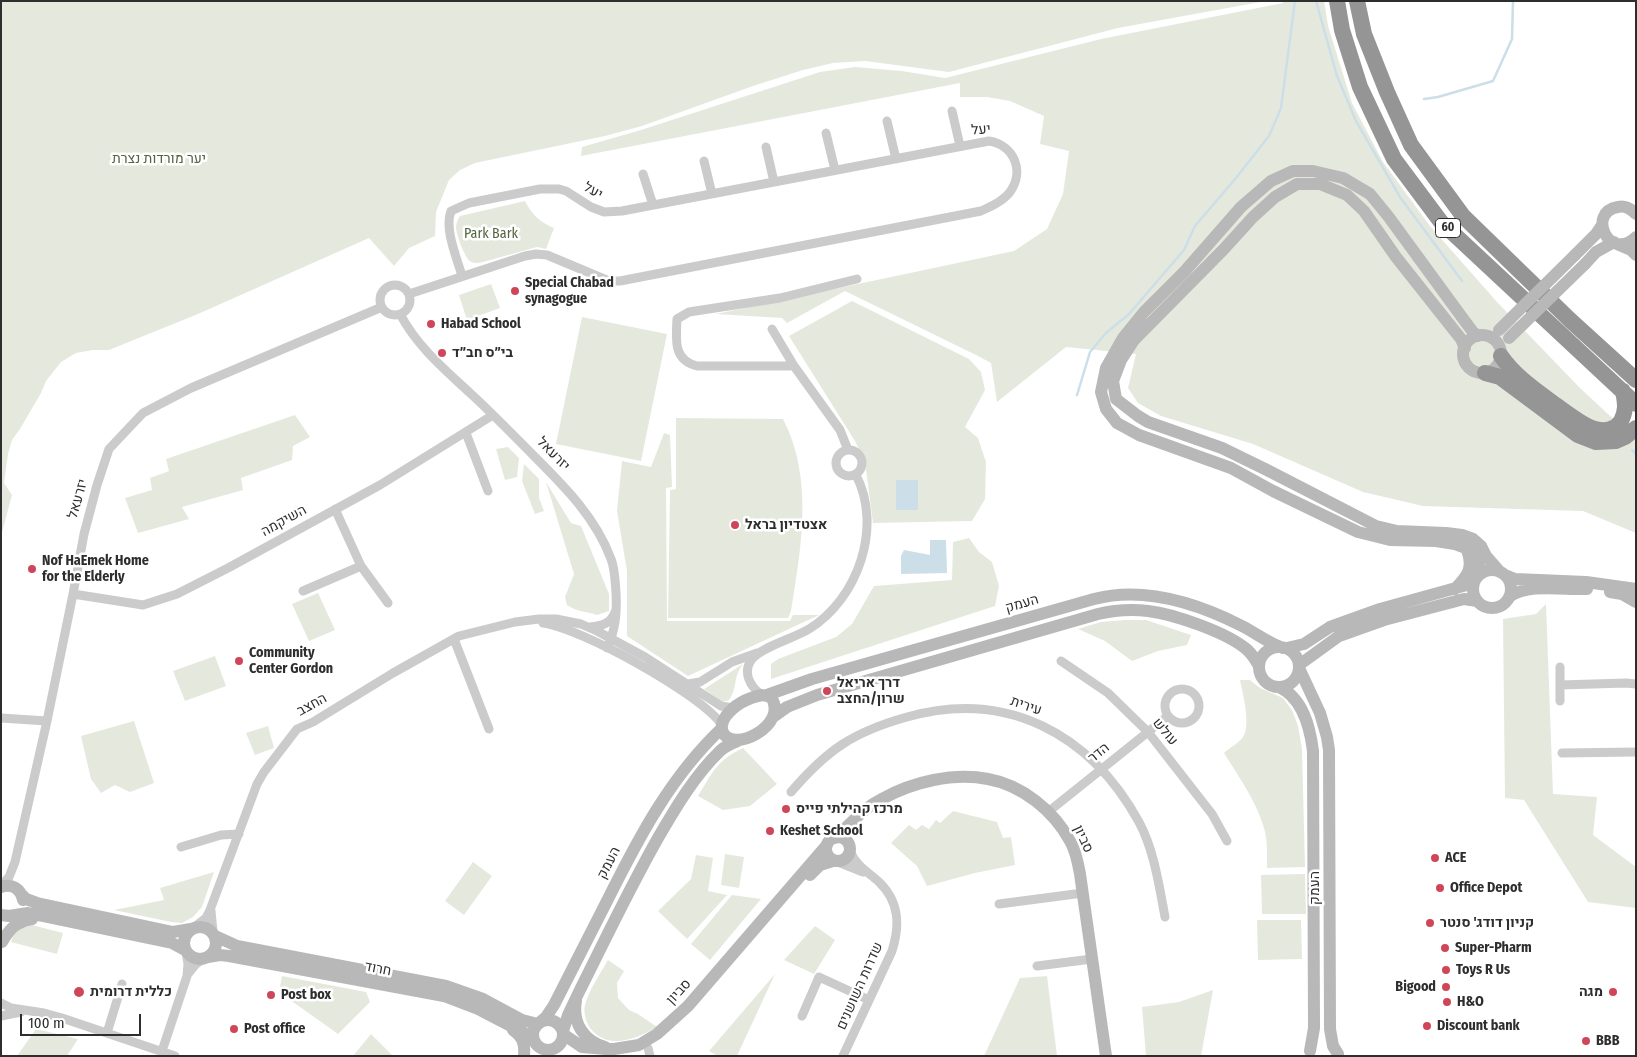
<!DOCTYPE html>
<meta charset="utf-8">
<style>
body{margin:0}
#map{position:relative;width:1637px;height:1057px;overflow:hidden;background:#fff;font-family:"Fira Sans Condensed",sans-serif}
canvas{display:block}
.frame{position:absolute;inset:0;border:2px solid #2e2e2e;pointer-events:none}
.scale{position:absolute;left:20px;top:1014px;width:121px;height:22px;box-sizing:border-box;border:2px solid #2e2e2e;border-top:0;padding-left:6px;font-size:15px;line-height:18px;white-space:nowrap;color:#2e2e2e;-webkit-text-stroke:4px #fff;paint-order:stroke}
</style>
<div id="map">
<canvas width="1637" height="1057"></canvas>
<div class="frame"></div>
<div class="scale">100 m</div>
</div>
<script>
const ctx = document.querySelector('canvas').getContext('2d');
ctx.lineJoin = 'round';
function fillPath(path, color) { ctx.fillStyle = color; ctx.fill(path, 'evenodd'); }
function strokePath(path, color, width, dash) { ctx.strokeStyle = color; ctx.lineWidth = width; ctx.lineCap = dash ? 'butt' : 'round'; ctx.setLineDash(dash || []); ctx.stroke(path); }
function drawText(font, color, halo, rows, align = 'center') {
  ctx.font = font + ' "Fira Sans Condensed",Heebo,sans-serif'; ctx.lineWidth = 5; ctx.setLineDash([]); ctx.textBaseline = 'middle'; ctx.strokeStyle = halo; ctx.fillStyle = color; for (const [text, x, y, turn = 0] of rows) {
    ctx.save(); ctx.translate(x, y); ctx.rotate((+turn || 0) * Math.PI / 180); ctx.textAlign = isNaN(turn) ? turn : align; if (halo) ctx.strokeText(text, 0, 0); ctx.fillText(text, 0, 0); ctx.restore();
  }
}
const green = new Path2D(`
 M1 1H1266L1118 28 949 72 865 61 833 63 803 70 753 86 642 126 605 136 475 163 460 170 449 180 436 212 435 236 409 248 394 266 369 238 198 314 109 350H93L76 353 61 362 46 381 41 393 20 429 12 440 8 454 4 483 12 495 1 536Z
 M1283 1H1324L1328 26 1352 103 1383 162 1430 226 1497 302 1580 388 1636 440V533L1583 511 1423 506 1363 492 1253 444 1161 416 1138 403 1128 388 1136 354 1066 347 997 402 991 363 978 356 845 291 787 323 782 318 716 314 1014 251 1047 229 1063 194 1069 151 1040 144 1044 116 1010 101 987 97H960V83L581 156 582 147 641 130 820 72 855 67 902 71 945 78 1101 39 1283 3Z
 M525 201C532 215 540 222 554 228L546 249 537 247 483 262C479 263 474 264 470 261 465 258 456 234 456 227 456 223 458 219 460 216Z
 M491 284 500 308 467 320 459 295Z
 M852 301 969 359 981 372 985 390 965 427 978 438 986 462 985 499 972 521 873 523 865 462 855 441 789 336Z
 M582 317 667 334 641 461 556 444Z
 M295 415 310 437 293 446 292 460 241 478 243 490 182 507 189 519 138 533 125 498 152 490 150 478 169 471 166 459Z
 M676 418 783 419C814 478 801 549 791 611L788 618H668L670 490 676 489Z
 M664 433 670 435 672 487 666 488 667 621H790L793 615H819L688 676 627 636V571L617 511 622 461 651 467Z
 M508 447 519 458 517 477 505 480 496 449Z
 M524 464 539 479V498L544 511 535 514 522 481Z
 M546 482 571 523 581 526 609 594V611L597 615C586 611 577 612 567 605L565 597 574 574Z
 M969 538 979 552 992 562 999 586 995 606 771 679V664L778 659 836 637 852 624 874 586 952 580 953 542Z
 M318 593 335 630 309 641 292 604Z
 M1546 604 1553 794 1597 797 1593 835 1636 867V908L1588 902 1524 800 1505 798 1503 619 1536 614Z
 M1125 620H1146L1191 635 1187 645 1158 651 1132 661 1105 641 1078 629 1101 622Z
 M215 656 226 686 185 701 173 671Z
 M743 664C732 679 738 688 729 700L722 702 704 689Z
 M1240 680H1250L1260 688 1283 698 1292 710 1298 726 1302 749 1305 867 1267 868C1267 854 1268 838 1263 825 1256 801 1237 774 1224 753 1229 748 1239 743 1243 737 1251 725 1243 694 1240 680Z
 M134 721 154 783 130 792 115 785 101 793 91 779 81 736Z
 M268 726 274 748 255 755 246 733Z
 M743 748 777 784 750 806 723 810 698 796C713 772 716 761 743 748Z
 M953 811 997 822 1003 838 1011 837 1015 865 975 873 927 886 917 866 891 843 909 825 916 830 922 825 929 829 936 820 940 823Z
 M725 854 744 857 739 888 721 885Z
 M696 855 713 858 708 891 727 895 687 939 658 911 691 879Z
 M473 862 492 876 464 915 445 901Z
 M214 872 202 907 193 917 182 923 171 922 114 910 164 900 160 888Z
 M1305 874 1306 914H1262L1261 875Z
 M732 895 761 899 710 960 691 944Z
 M1257 920H1301L1302 959 1258 960Z
 M32 925 63 933 57 954 11 942 15 930Z
 M815 926 835 940 814 974 784 960Z
 M608 960 624 971 617 983 618 998 629 1010 638 1014 657 1027C636 1039 608 1051 590 1028 586 1022 583 1012 585 1005 589 990 600 974 608 960Z
 M775 974 737 1056H718L709 1051Z
 M282 976 366 992 370 1002 338 1034 279 992Z
 M1047 976 1057 1056H984L1020 978Z
 M1213 990 1201 1056H1146L1142 1007 1179 1002Z
 M36 1029 78 1039 67 1056H17Z
 M371 1034 393 1056H353Z`);
const water = new Path2D(`
 M896 480H918V510H896Z
 M930 540H946L947 573 901 574V556L904 550 930 555Z`);
const stream = new Path2D(`
 M1316 1 1337 76 1356 121 1400 197 1462 281
 M1424 99 1438 97 1493 81 1512 39 1513 1
 M1077 395 1090 352 1106 333 1129 314 1184 250 1195 226 1236 178 1269 136 1281 108 1295 1
 M1632 450 1636 454`);
const street = new Path2D(`
 M952 111 960 146
 M887 121 896 159
 M826 133 835 170
 M766 147 774 182
 M704 161 712 194
 M643 174 653 205
 M380 300a15 15 0 1 1 30 0a15 15 0 1 1-30 0Z
 M409 294 525 256 536 254 547 255 609 281H620L981 211C992 206 1003 201 1010 192 1025 171 1014 145 989 141L622 211 604 212 591 207 566 191 559 189H540L469 203 451 211C444 229 457 258 462 276
 M400 314C417 346 443 368 470 393 492 413 513 435 535 457 565 487 596 518 611 559 615 569 615 581 616 592 617 612 616 629 607 648
 M772 329 794 366 840 430 848 450
 M794 366H697C673 360 676 340 677 319L689 312 780 298 857 279
 M466 433 488 491
 M836 463a13 13 0 1 1 26 0a13 13 0 1 1-26 0Z
 M335 509 361 566 388 603
 M303 591 361 566
 M73 594 143 605 177 594 228 568 380 485 493 415
 M543 623C581 628 701 694 722 725
 M590 627C601 626 611 624 615 612
 M454 639 489 729
 M1061 661 1108 693 1148 732 1212 814 1227 841
 M688 684 700 682 732 662 757 653
 M1560 685 1626 683 1636 684
 M1165 706a17 17 0 1 1 34 0a17 17 0 1 1-34 0Z
 M762 695C750 687 742 672 752 659 761 647 795 638 809 629 858 599 883 527 856 475
 M1560 701V667
 M1 718 47 721
 M1562 753 1636 752
 M791 792C827 750 853 732 907 717 1006 689 1090 733 1139 822 1154 850 1159 885 1165 917
 M1048 812 1168 716
 M181 847 221 835 239 834
 M838 862 863 872
 M1 886 9 877 15 862 47 721 73 594 84 534 97 485 109 449 143 413 191 388 382 307
 M999 904 1083 893
 M211 911 213 932
 M193 928 206 918 210 910 257 784 264 772 297 729 313 722 393 673 459 636 515 622 539 619H556L581 624 597 631 645 657 721 706 733 708
 M1037 966 1092 959
 M188 974 196 964 203 959
 M1 1003 11 1008 44 1013 62 1018 175 1056
 M1 1016 21 1012
 M802 1016 819 977 869 1000
 M107 1033 122 984
 M648 1048 650 1056
 M162 1051 187 976 188 964 186 952
 M843 1056 892 951C900 926 900 902 879 882 868 872 856 866 850 851`);
const secondary = new Path2D(`
 M1636 214C1631 209 1625 205 1618 207 1586 212 1609 263 1636 237
 M1617 244 1631 250 1636 255
 M1575 255 1596 234 1602 225
 M1585 264 1596 252 1614 242
 M1463 354a19 19 0 1 1 38 0a19 19 0 1 1-38 0Z
 M1465 348 1461 339 1396 257 1364 211 1347 195 1320 184H1297L1275 197 1253 217 1223 250 1134 340 1121 360 1113 381 1116 399 1138 416 1148 422 1222 448 1267 470 1376 526 1397 531 1446 533 1462 535 1473 539 1481 546 1486 556 1500 572
 M1473 589a19 19 0 1 1 38 0a19 19 0 1 1-38 0Z
 M1505 575 1515 579 1586 582 1636 589
 M1477 577 1480 568 1475 557 1466 548 1455 544 1436 541 1390 540 1358 532 1273 491 1231 468 1139 435 1117 423 1106 409 1101 392 1106 368 1123 338 1144 312 1185 271 1241 207 1271 181 1293 171H1313L1343 178 1370 194 1388 216 1464 320 1473 332 1478 336
 M1455 589C1467 576 1474 569 1467 550
 M1610 592 1622 594 1636 602
 M1509 597C1528 583 1564 590 1587 589
 M1259 667a20 20 0 1 1 40 0a20 20 0 1 1-40 0Z
 M1287 648 1304 644 1330 627 1380 609 1474 583
 M1299 665 1339 636 1384 620 1464 599 1477 601
 M1299 668 1320 713 1327 737 1329 750 1330 1029 1333 1046 1338 1054
 M1279 687C1303 698 1310 727 1313 751L1314 1028 1310 1051
 M762 695 771 697C790 725 730 756 722 730 721 725 723 720 726 716 735 704 747 698 762 695Z
 M767 695 812 679 1094 599C1144 586 1197 603 1242 626 1256 633 1268 643 1283 648
 M773 717 787 707 817 695 1098 614C1115 610 1131 609 1148 611 1174 614 1225 632 1245 648 1252 653 1255 659 1259 666
 M826 849a12 12 0 1 1 24 0a12 12 0 1 1-24 0Z
 M835 838C851 824 863 808 882 799 912 782 954 772 988 779 1022 785 1054 811 1070 841 1076 851 1078 863 1080 874L1106 1056
 M810 875 820 865 833 861
 M1 887C12 883 21 889 23 900
 M21 894 26 899 37 903 173 932 191 929
 M1 915 9 916 28 913 172 943 185 950
 M184 943a16 16 0 1 1 32 0a16 16 0 1 1-32 0Z
 M215 936 237 946 446 986 483 999 522 1020 538 1024
 M2 942C10 928 16 922 32 919
 M208 957 220 955 229 956 444 996 478 1009 526 1034 533 1039
 M576 1001C572 1023 584 1041 605 1047
 M533 1035a15 15 0 1 1 30 0a15 15 0 1 1-30 0Z
 M540 1022 546 1017 554 1005C572 970 590 934 608 899 639 837 671 776 722 728
 M513 1030C523 1037 525 1044 524 1056
 M563 1031 568 1015 578 994C604 942 629 889 658 838 676 807 695 775 720 751 726 745 733 743 740 740
 M563 1034 582 1047 606 1049H614L639 1045 657 1034 688 1006 827 845`);
const highway = new Path2D(`
 M1337 1 1342 30 1360 87 1394 159 1441 222 1636 404
 M1357 1 1364 34 1387 92 1411 145 1463 216 1570 320 1636 380
 M1501 356C1515 376 1534 389 1553 403 1563 410 1572 417 1582 423 1601 435 1623 433 1625 407 1625 402 1624 396 1623 391
 M1485 373 1500 377 1578 435 1596 442 1616 441 1625 437 1636 428`);
const secondaryBridge = new Path2D(`
 M1499 330 1575 255
 M1509 338 1585 264`);
const markers = [
 [515,291,5,"#cf4659"],
 [431,324,5,"#cf4659"],
 [442,353,5,"#cf4659"],
 [735,525,5,"#cf4659"],
 [32,569,5,"#cf4659"],
 [239,661,5,"#cf4659"],
 [827,691,5,"#cf4659"],
 [786,809,5,"#cf4659"],
 [770,831,5,"#cf4659"],
 [1435,858,5,"#cf4659"],
 [1440,888,5,"#cf4659"],
 [1430,923,5,"#cf4659"],
 [1445,948,5,"#cf4659"],
 [1446,970,5,"#cf4659"],
 [1446,987,5,"#cf4659"],
 [79,992,6,"#cf4659"],
 [1613,992,5,"#cf4659"],
 [271,995,5,"#cf4659"],
 [1447,1002,5,"#cf4659"],
 [1427,1026,5,"#cf4659"],
 [234,1029,5,"#cf4659"],
 [1586,1041,5,"#cf4659"]
];
const shields = [
 [1448,228,25]
];
const shieldNames = [
 ["60",1448,228]
];
const streetNames = [
 ["יעל",981,130,-4],
 ["יעל",593,191,30],
 ["יזרעאל",553,454,46],
 ["יזרעאל",78,499,-74],
 ["השיקמה",284,521,-29],
 ["העמק",1022,604,-16],
 ["החצב",312,705,-29],
 ["עירית",1026,706,19],
 ["עולש",1165,732,50],
 ["הדר",1099,753,-39],
 ["סביון",1083,839,65],
 ["העמק",609,863,-63],
 ["העמק",1315,888,-90],
 ["חרוד",378,969,11],
 ["שדרות השושנים",860,986,-66],
 ["סביון",679,992,-47]
];
const parkNames = [
 ["יער מורדות נצרת",159,159],
 ["Park Bark",491,234]
];
const poiNames = [
 ["Special Chabad",525,283],
 ["synagogue",525,299],
 ["Habad School",441,324],
 ["בי״ס חב״ד",452,353],
 ["אצטדיון בראל",745,525],
 ["Nof HaEmek Home",42,561],
 ["for the Elderly",42,577],
 ["Community",249,653],
 ["Center Gordon",249,669],
 ["דרך אריאל",837,683],
 ["שרון/החצב",837,699],
 ["מרכז קהילתי פייס",796,809],
 ["Keshet School",780,831],
 ["ACE",1445,858],
 ["Office Depot",1450,888],
 ["קניון דודג' סנטר",1440,923],
 ["Super-Pharm",1455,948],
 ["Toys R Us",1456,970],
 ["Bigood",1436,987,"right"],
 ["כללית דרומית",90,992],
 ["מגה",1603,992,"right"],
 ["Post box",281,995],
 ["H&O",1457,1002],
 ["Discount bank",1437,1026],
 ["Post office",244,1029],
 ["BBB",1596,1041]
];
fillPath(green, '#e5e9dd');
fillPath(water, '#ccdee7');
strokePath(stream, '#ccdee7', 2.5);
strokePath(street, '#cbcbcb', 9);
strokePath(secondary, '#b8b8b8', 12);
strokePath(highway, '#959595', 16);
strokePath(secondaryBridge, '#b8b8b8', 12);
for (const [x, y, r, color] of markers) { const dot = new Path2D(); dot.arc(x, y, r, 0, 2 * Math.PI); ctx.fillStyle = color; ctx.fill(dot); strokePath(dot, '#fff', 2); }
for (const [x, y, w] of shields) { const box = new Path2D(); box.roundRect(x - w / 2, y - 9.5, w, 19, 4); ctx.fillStyle = '#fff'; ctx.fill(box); strokePath(box, '#2e2e2e', 1); }
drawText('bold 12px', '#2e2e2e', null, shieldNames);
drawText('14px', '#2e2e2e', '#fff', streetNames);
drawText('14px', '#546441', '#fff', parkNames);
drawText('bold 14px', '#2e2e2e', '#fff', poiNames, 'left');
</script>
